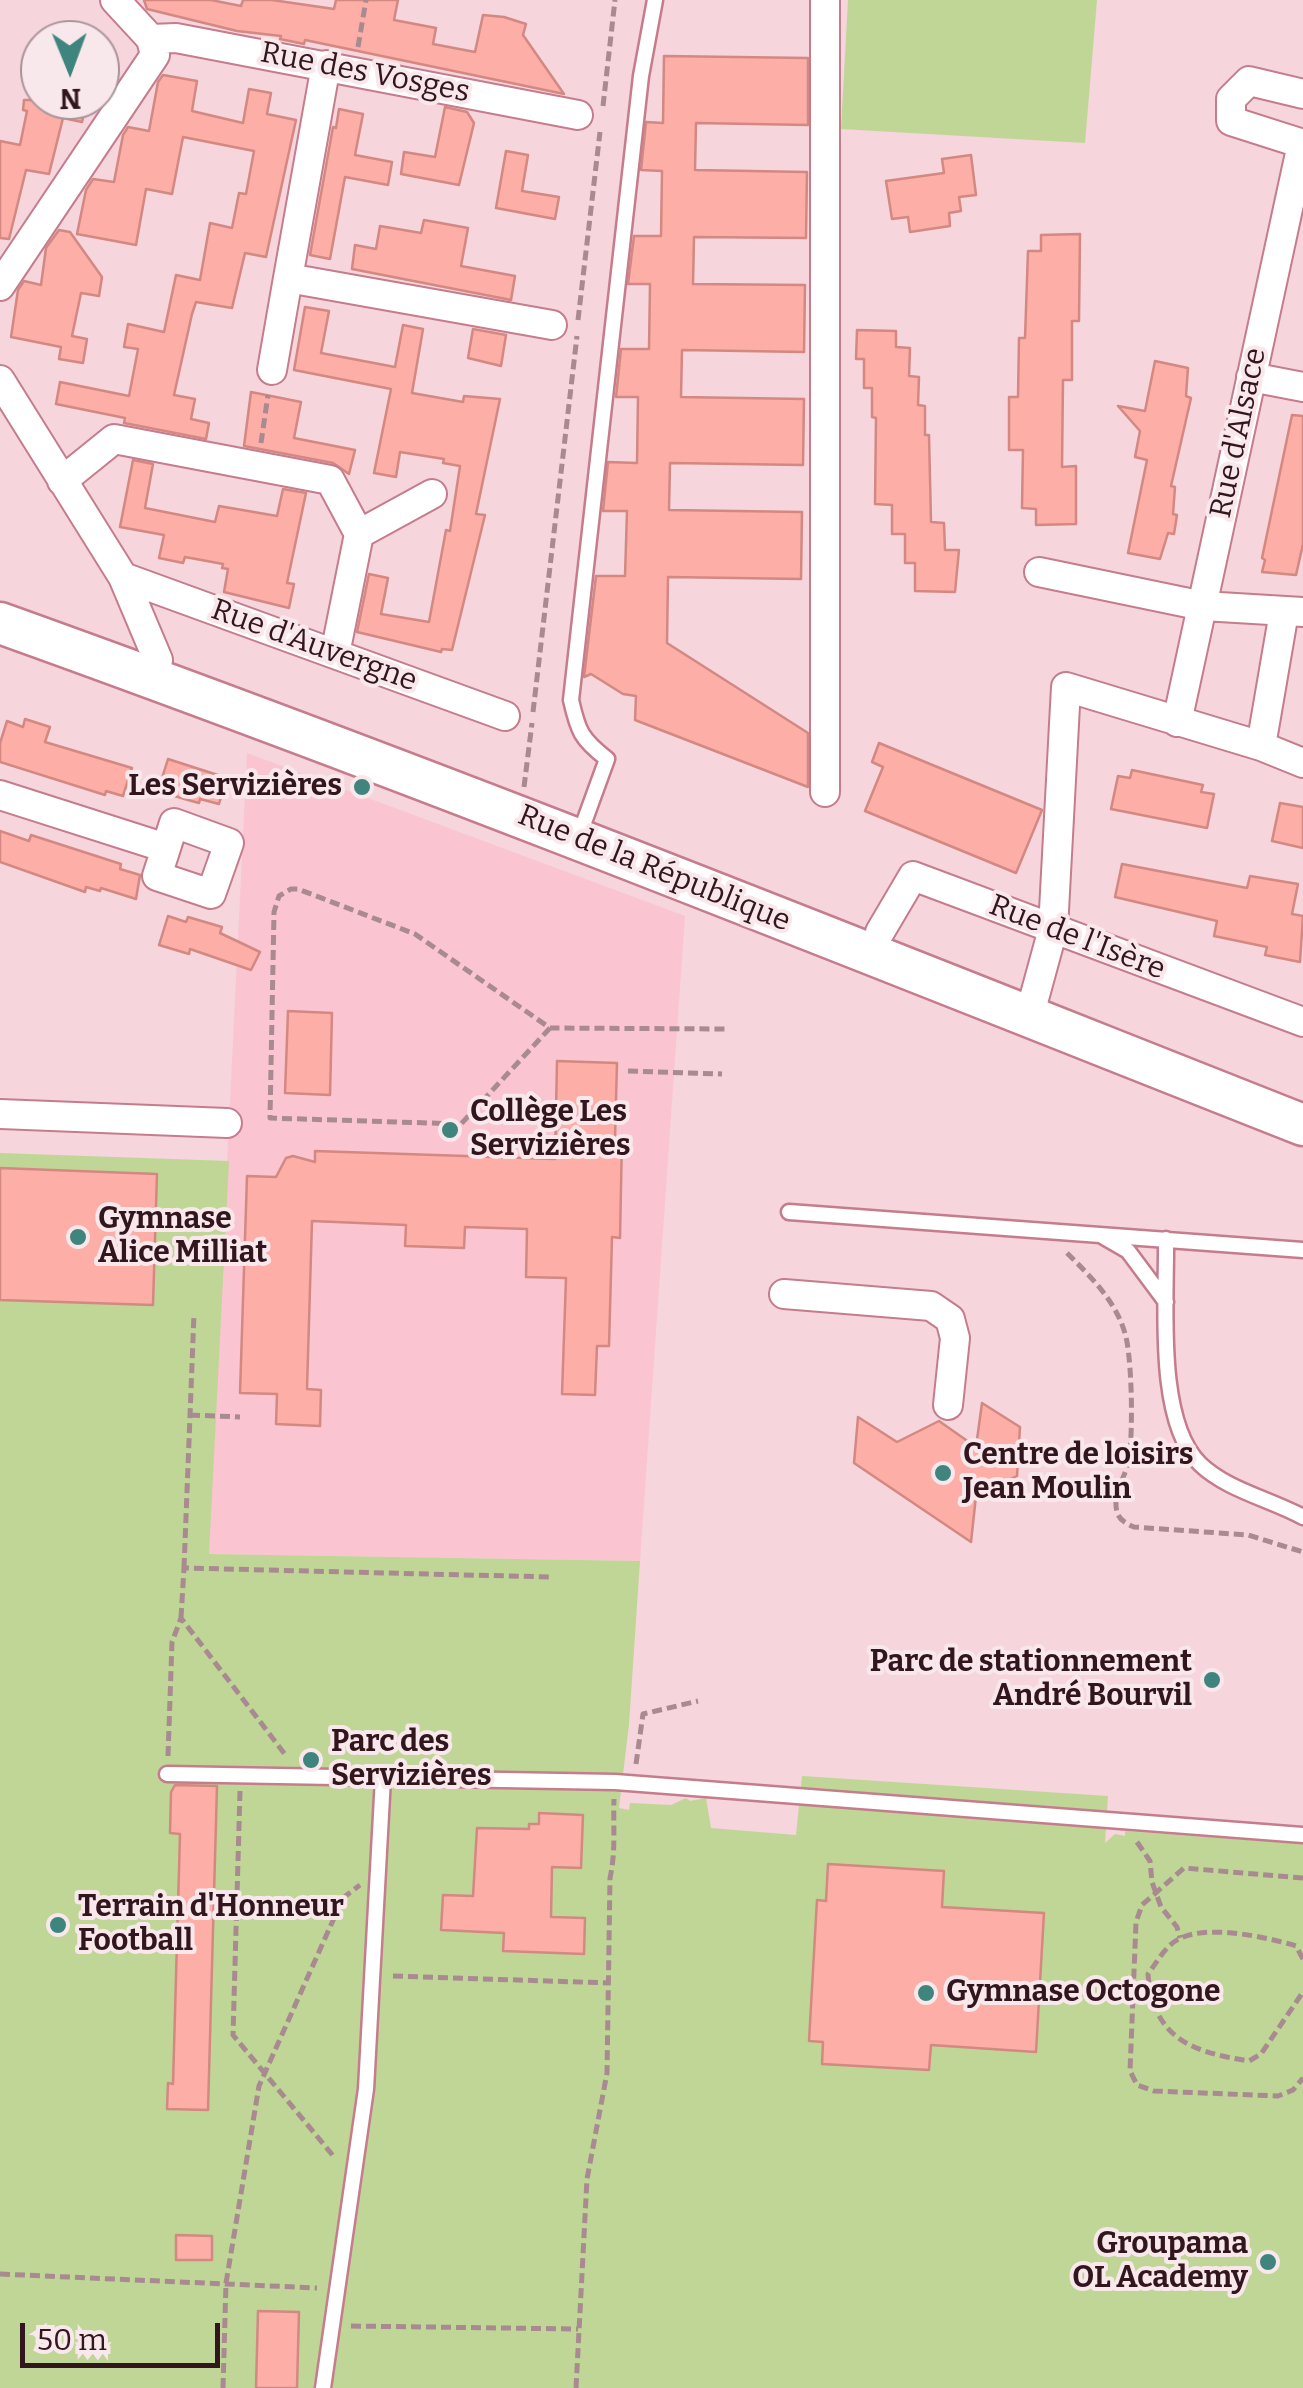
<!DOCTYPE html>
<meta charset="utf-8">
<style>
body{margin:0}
#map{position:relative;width:1303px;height:2388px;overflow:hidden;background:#f6d5dc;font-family:Bitter,serif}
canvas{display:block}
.north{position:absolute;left:20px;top:20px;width:100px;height:100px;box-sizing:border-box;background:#f8e7eb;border:2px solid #a99399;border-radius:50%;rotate:179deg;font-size:28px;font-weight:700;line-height:40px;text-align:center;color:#32161d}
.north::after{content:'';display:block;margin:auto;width:35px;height:45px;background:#40857d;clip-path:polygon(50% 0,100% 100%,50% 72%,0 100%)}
.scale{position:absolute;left:20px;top:2323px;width:200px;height:45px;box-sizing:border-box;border:5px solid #32161d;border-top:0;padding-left:12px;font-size:30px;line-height:35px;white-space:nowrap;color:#32161d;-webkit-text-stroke:8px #f8e7eb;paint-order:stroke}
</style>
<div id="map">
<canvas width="1303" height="2388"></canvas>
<div class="north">N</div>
<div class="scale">50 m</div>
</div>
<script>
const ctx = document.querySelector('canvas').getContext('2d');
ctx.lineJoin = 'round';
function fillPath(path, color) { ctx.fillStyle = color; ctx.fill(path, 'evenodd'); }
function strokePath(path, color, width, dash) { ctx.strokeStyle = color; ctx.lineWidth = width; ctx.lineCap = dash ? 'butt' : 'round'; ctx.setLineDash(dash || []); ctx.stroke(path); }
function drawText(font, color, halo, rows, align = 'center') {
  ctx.font = font + ' Bitter,serif'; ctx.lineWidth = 8; ctx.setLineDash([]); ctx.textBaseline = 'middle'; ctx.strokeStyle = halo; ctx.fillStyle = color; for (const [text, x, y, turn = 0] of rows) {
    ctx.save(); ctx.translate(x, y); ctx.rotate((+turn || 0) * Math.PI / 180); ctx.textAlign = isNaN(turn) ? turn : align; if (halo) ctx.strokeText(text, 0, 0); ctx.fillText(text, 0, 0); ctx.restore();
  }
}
const built = new Path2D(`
 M247 753 685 916 640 1561 208 1554Z`);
const green = new Path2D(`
 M848 0H1097L1085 143 841 129Z
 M0 1153 229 1161 209 1554 640 1561 629 1724 619 1808 629 1810 630 1803 671 1805 686 1798 690 1801 706 1798 711 1828 796 1835 802 1776 1108 1796 1105 1843 1115 1834 1125 1836V1831L1303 1844V2388H0Z`);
const building = new Path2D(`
 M144 0H211L241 6 243 0H272L334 9 336 0H398L394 20 436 28 433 44 475 52 483 15 504 17 526 24 523 35 564 94 305 40 304 44 280 39 281 36 237 31 147 9Z
 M664 56 808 58V125L696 123 695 170 807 172 806 238 694 237 693 284 805 285 804 352 682 350 681 397 804 399 803 465 670 463 669 510 802 512 801 579 668 577 667 643 808 733V787L635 720 636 696 623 694 591 674 584 677 596 576H625L627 511H603L608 462 637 463 638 397H616L621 349H649L650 284H628L634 236H661L662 171 641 170 646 122 663 123Z
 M163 75 197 81 192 111 243 123 249 89 271 93 267 114 296 120 266 257 245 253 232 308 196 302 192 314 174 395 195 399 191 419 209 423 206 439 124 423 125 418 56 404 60 382 129 396 138 349 124 347 128 324 164 332 176 275 200 280 210 223 232 228 239 193 246 194 254 151 183 137 172 194 146 189 136 245 77 234 86 190 93 179 114 182 123 135 128 127 149 131 158 82Z
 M24 100H87L82 122 63 118 49 174 26 170 9 239 0 238V141L20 145 27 111 23 110Z
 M445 107 467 112 474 123 459 185 401 174 404 152 435 157Z
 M339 109 363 114 355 155 392 162 388 185 345 177 330 259 310 255 333 127 336 128Z
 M506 151 528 155 522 191 559 197 555 219 496 208Z
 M971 155 976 195 959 197 961 211 949 213 950 226 910 232 908 217 892 219 886 181 944 173 942 159Z
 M424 220 468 228 461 266 515 276 511 300 352 269 355 245 376 249 380 226 421 233Z
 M59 230 70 232 102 277 99 296 81 293 72 336 87 339 83 363 59 359 61 347 11 337 18 290 24 281 41 285 46 248Z
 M1080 234 1079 321H1072V380H1063L1062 467 1076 466V524L1036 525V509L1022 508 1023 450H1009V397H1018L1019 338H1025L1028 251H1041V235Z
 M305 307 329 311 321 353 395 367 403 325 423 329 412 393 463 402 464 396 500 399 476 514 485 515 452 650 442 649 441 652 357 632 369 574 388 578 381 614 429 622 446 530 450 531 460 466 443 463 444 459 400 452 396 477 374 473 391 389 294 370Z
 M473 329 506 335 501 366 468 358Z
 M857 330 896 331V347L910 348 909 376 919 377 918 405 925 406V435H929L931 522 944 523 945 550H959L955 592 915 591V563H905V534H892V505L875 504 876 418 872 417V388H864V359H856Z
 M1155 361 1188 368 1186 396 1191 398 1171 486 1175 487 1173 514 1177 515 1174 534 1168 533 1160 559 1128 553 1147 460 1135 457 1140 431 1118 406 1145 411Z
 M251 392 301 402 294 438 355 450 349 474 333 463 244 446Z
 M1292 415 1303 416V544L1296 575 1262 572 1265 560 1262 558Z
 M133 460 153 464 145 508 215 522 219 506 277 516 283 489 306 493 287 583 294 584 289 608 224 592 228 569 222 568 223 564 185 557 183 563 159 558 164 535 120 527Z
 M25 719 50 727 45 742 132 768 123 796 106 791 105 795 0 762V743L7 721 23 727Z
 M879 743 1042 810 1016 873 865 811 883 767 872 762Z
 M168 759 227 778 219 804 200 799 199 803 188 800 158 791Z
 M1132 770 1203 785 1201 792 1214 794 1207 828 1111 809 1118 776 1130 778Z
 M1280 803 1303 807V848L1272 841Z
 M0 831 29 841 31 835 121 864 120 869 140 875 136 899 101 888 100 891 86 887 85 892 0 862Z
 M1122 864 1247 888 1250 876 1298 884 1292 914 1303 916 1300 962 1265 955 1267 947 1214 936 1217 921 1115 897Z
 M168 916 186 922 188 917 222 927 220 933 260 952 251 970 190 949 189 954 159 945Z
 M288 1011 332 1013 330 1095 285 1093Z
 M557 1061 617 1063 615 1138 622 1137 620 1238 612 1237 609 1346H597L595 1395 562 1394 566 1278 526 1277 527 1229 465 1227 464 1248 405 1246 406 1225 312 1221 307 1389 321 1390 320 1426 276 1424 277 1394 240 1393 247 1176 276 1177 286 1158 293 1156 315 1162V1151L555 1159Z
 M0 1168 157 1174 153 1305 0 1300Z
 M982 1403 1020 1427 1017 1476 976 1496 971 1542 854 1463 858 1417 897 1442 939 1421 976 1447Z
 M175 1785 217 1786 208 2110 167 2109 168 2083 173 2084 180 1834 170 1833 171 1792Z
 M539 1813 583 1815 581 1868 552 1867 551 1917 585 1918 584 1954 503 1951 504 1933 441 1930 443 1895 473 1896 477 1828 529 1829V1824H539Z
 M828 1864 944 1871 942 1907 1044 1913 1036 2052 931 2045 929 2070 822 2064 823 2042 809 2041 817 1900 826 1901Z
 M176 2235 212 2236V2260H176Z
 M258 2311 299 2312 297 2388H256Z`);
const path = new Path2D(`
 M358 47 366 0
 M603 106 615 0
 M578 320 600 132
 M261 443 268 395
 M533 712 577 336
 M524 787 532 723
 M550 1028 461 1124 270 1118 274 912 279 896 291 889H298L415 934 550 1028 725 1029
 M628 1071 722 1074
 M1067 1253C1093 1279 1120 1305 1127 1342 1132 1371 1133 1431 1129 1459 1126 1477 1112 1493 1117 1512 1119 1520 1127 1524 1134 1527L1248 1535 1303 1552
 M190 1415 240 1417
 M184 1568 194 1314
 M181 1618 184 1568 550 1577
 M168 1756 172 1642 181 1618 287 1757
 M636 1764 643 1714 698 1701
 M240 1791 233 2035 335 2158
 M1137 1842 1150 1861 1152 1882 1161 1907 1177 1927 1180 1938
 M1303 1878 1184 1868 1142 1905 1136 1922 1130 2071 1137 2085 1154 2091 1278 2096 1293 2090 1303 2078
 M1303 1959 1296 1946C1267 1937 1207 1924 1179 1939 1166 1945 1157 1962 1148 1974 1153 2038 1191 2052 1249 2061L1261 2054 1303 1992
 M393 1976 610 1983
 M0 2274 317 2288
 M351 2326 578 2329
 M223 2388 226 2283 259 2086 343 1898 360 1885
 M576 2388 587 2179 607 2073 610 1878C616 1851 613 1827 614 1799`);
const lane = new Path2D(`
 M579 836 607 759C581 739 578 731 571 700L641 76 655 0
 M789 1212 1303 1250
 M1102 1236 1128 1251 1166 1302
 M1166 1239C1167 1299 1155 1420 1200 1464 1227 1490 1270 1499 1303 1517
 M167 1774 615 1782 1303 1835
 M323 2388 366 2089 383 1778`);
const street = new Path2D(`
 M825 0V792
 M151 39 176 38 578 115
 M326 65 288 278 552 325
 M1303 94 1249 81 1231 99V121L1303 144
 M0 286 155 55 151 39 115 0
 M272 370 288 278
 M1251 377 1303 387
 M0 380 123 577 158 660
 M62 481 114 439 330 480 359 534 432 494
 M1039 572 1203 606 1303 612
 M123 577 505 716
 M335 654 359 534
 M1177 722 1302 144
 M1261 746 1284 612
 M0 795 166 848
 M174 823 229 843 211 894 157 876Z
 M880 932 913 876 1303 1022
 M1029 1017 1053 929 1066 687 1261 746 1303 763
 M0 1114 227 1123
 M784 1294 931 1306 950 1319 955 1338 948 1405`);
const secondary = new Path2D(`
 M0 623C438 780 870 954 1303 1125`);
const markers = [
 [362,787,10,"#40857d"],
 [450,1130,10,"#40857d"],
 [78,1237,10,"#40857d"],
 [943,1473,10,"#40857d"],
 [1212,1680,10,"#40857d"],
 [311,1760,10,"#40857d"],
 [58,1925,10,"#40857d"],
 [926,1993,10,"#40857d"],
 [1268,2262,10,"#40857d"]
];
const streetNames = [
 ["Rue des Vosges",365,73,11],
 ["Rue d'Alsace",1239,433,-78],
 ["Rue d'Auvergne",314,646,20],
 ["Rue de la République",654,869,22],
 ["Rue de l'Isère",1077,938,21]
];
const poiNames = [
 ["Les Servizières",342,787,"right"],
 ["Collège Les",470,1113],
 ["Servizières",470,1147],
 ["Gymnase",98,1220],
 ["Alice Milliat",98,1254],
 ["Centre de loisirs",963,1456],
 ["Jean Moulin",963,1490],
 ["Parc de stationnement",1192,1663,"right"],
 ["André Bourvil",1192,1697,"right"],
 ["Parc des",331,1743],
 ["Servizières",331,1777],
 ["Terrain d'Honneur",78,1908],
 ["Football",78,1942],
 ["Gymnase Octogone",946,1993],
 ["Groupama",1248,2245,"right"],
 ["OL Academy",1248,2279,"right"]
];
fillPath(built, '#fac5d0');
fillPath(green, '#bfd697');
fillPath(building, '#fcaea7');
strokePath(building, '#d38882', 2.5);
strokePath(lane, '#c57c8d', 19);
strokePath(street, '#c57c8d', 32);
strokePath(secondary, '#c57c8d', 45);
strokePath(path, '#a98a91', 5, [10, 5]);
strokePath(lane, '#fff', 14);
strokePath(street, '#fff', 28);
strokePath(secondary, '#fff', 40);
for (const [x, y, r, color] of markers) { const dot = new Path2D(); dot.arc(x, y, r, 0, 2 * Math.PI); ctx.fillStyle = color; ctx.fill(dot); strokePath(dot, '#f8e7eb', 4); }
drawText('30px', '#32161d', '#f8e7eb', streetNames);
drawText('bold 30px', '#32161d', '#f8e7eb', poiNames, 'left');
</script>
